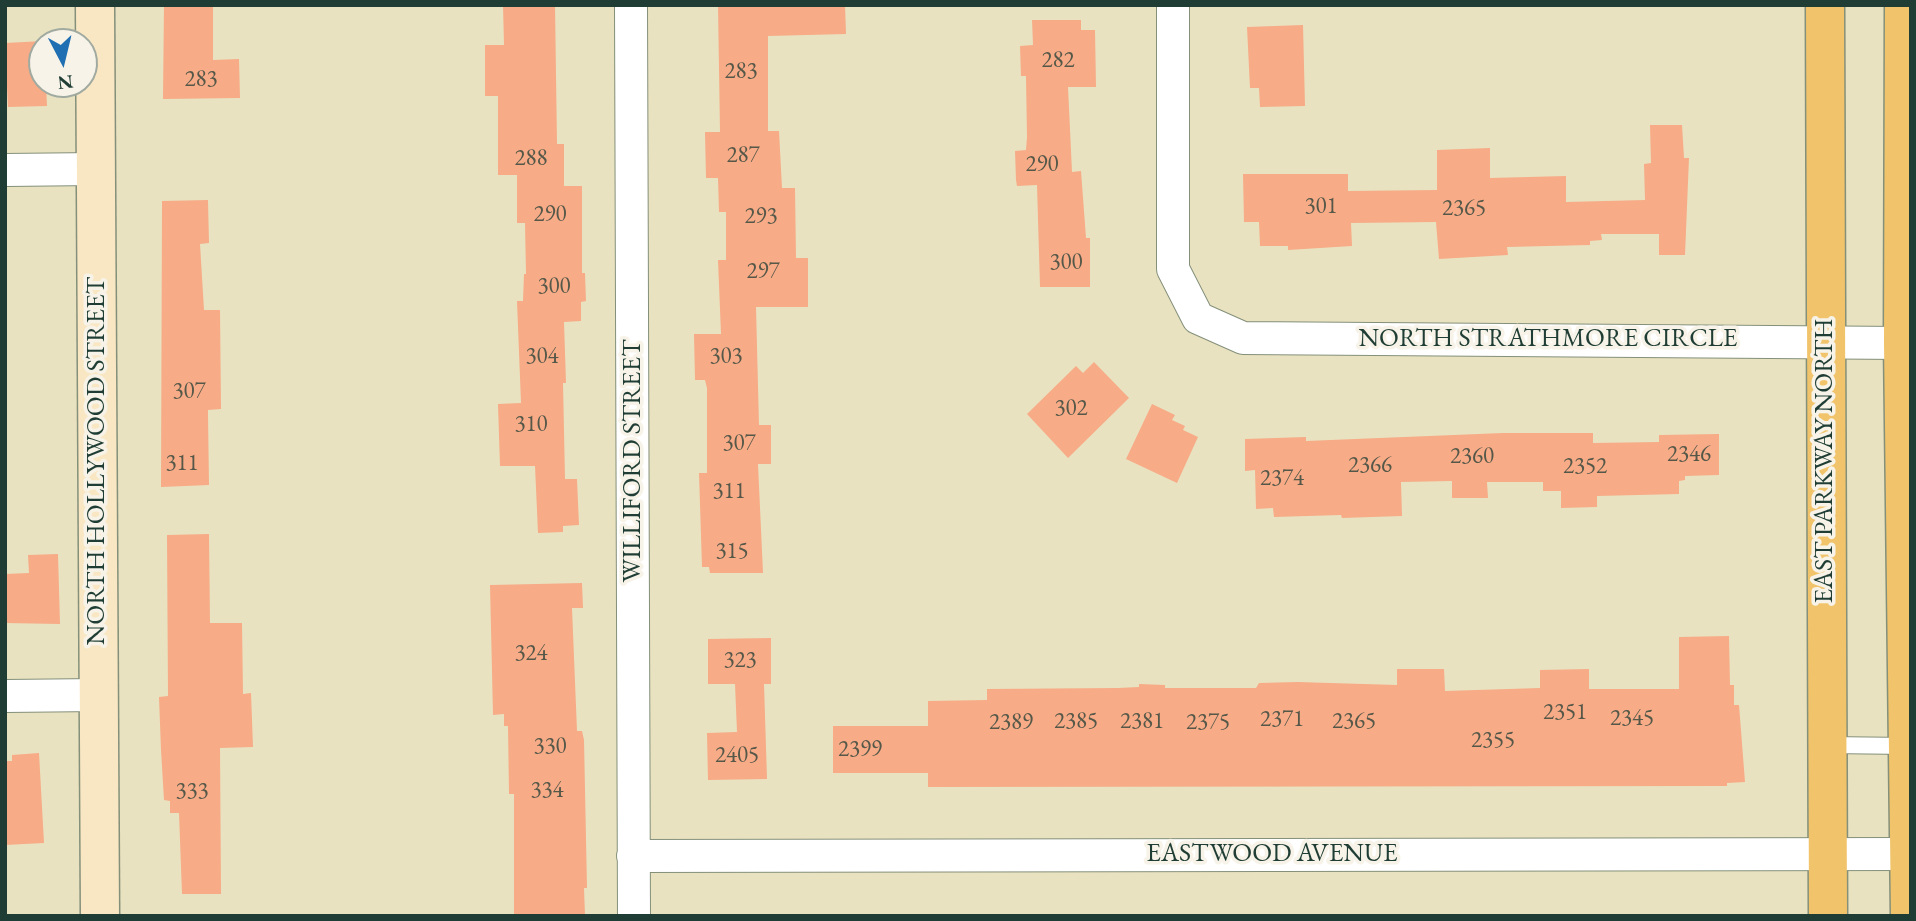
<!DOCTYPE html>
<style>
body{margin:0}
#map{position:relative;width:1916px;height:921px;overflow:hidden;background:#e9e2c0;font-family:"EB Garamond",serif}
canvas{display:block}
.frame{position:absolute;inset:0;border:7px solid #1f3d34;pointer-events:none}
.north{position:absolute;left:28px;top:28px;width:70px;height:70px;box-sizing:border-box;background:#f7f3e8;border:2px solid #a1aaa0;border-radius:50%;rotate:173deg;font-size:19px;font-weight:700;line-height:28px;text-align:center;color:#1f3d34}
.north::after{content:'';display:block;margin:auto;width:24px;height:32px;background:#1f6fb2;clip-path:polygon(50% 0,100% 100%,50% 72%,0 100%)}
</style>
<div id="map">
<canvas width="1916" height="921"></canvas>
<div class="frame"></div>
<div class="north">N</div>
</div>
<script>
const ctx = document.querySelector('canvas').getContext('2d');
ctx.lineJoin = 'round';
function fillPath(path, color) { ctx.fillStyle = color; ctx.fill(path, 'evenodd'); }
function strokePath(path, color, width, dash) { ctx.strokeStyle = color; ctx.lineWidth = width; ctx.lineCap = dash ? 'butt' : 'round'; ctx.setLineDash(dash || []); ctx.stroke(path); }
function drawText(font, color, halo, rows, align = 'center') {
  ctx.font = font + ' "EB Garamond",serif'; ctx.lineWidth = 7; ctx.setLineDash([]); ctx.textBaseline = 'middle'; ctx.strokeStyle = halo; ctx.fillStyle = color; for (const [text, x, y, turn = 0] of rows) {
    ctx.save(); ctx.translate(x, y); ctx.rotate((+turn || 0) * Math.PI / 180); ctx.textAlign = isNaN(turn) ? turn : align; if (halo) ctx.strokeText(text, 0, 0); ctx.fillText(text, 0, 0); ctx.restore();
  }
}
const building = new Path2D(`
 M164 5H213V60L239 59 240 98 163 99Z
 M503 5H555L557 144H564V186H582V273H585L586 301 581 302V321L564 322 566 383H563L565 479H577L579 525 563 526V532L538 533 535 466H500L498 404 521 403 517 301H523L524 274H526L525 223H517V175H498V96H485V45H504Z
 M718 5H845L846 34 768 36V131H779L782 188H795L796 258H808V307H756L759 425H771V464H758L763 573H710L709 567H702L699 473H707V388L705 380H695L694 334H721L718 260H726V212H719L718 178H706L705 132H720Z
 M1032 20H1081V30H1095L1096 87H1068L1072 172 1081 171 1086 238H1090V287H1040L1037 185 1017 186 1016 180 1015 151 1026 150 1027 137 1026 76H1021L1020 46 1033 45Z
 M1303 25 1305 106 1260 107 1259 88H1250L1247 27Z
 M44 41 42 84H46L47 106 8 107 5 43Z
 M1650 125H1682L1684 158H1689L1685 255H1659V234H1601L1602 240 1590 241V245L1507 247 1508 255 1439 259 1436 222 1351 223 1352 246 1288 250V246H1260L1259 222H1244L1243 174H1348V191L1437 190V150L1490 148V178L1566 176V202L1645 200 1644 164 1651 163Z
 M208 200 209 243 200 244 204 310H220L221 409 208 410V414L209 485 161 487 162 201Z
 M1094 362 1129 398 1068 458 1027 414 1076 366 1083 373Z
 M1152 404 1175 415 1172 420 1185 426 1183 430 1198 437 1177 483 1126 459Z
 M1503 433H1593V443L1659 442V435L1719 434V475L1685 476V480L1679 481V494L1597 496V507L1561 508V491H1543V482H1487L1488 498H1452V481L1401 482 1402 516 1342 518 1341 515 1274 517 1273 508 1256 509 1255 470 1245 471V439L1306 437V441Z
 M209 534 210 623H242L243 694 251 693 253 747 220 748 221 894H182L179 813H170V801L164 800 161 750 159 697 168 696 167 535Z
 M58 554 60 624 5 623V574L29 573 28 555Z
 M582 583 583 608H572L577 731H582L584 740 587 888H584L585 916H514V794H509L508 726H504V714L493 715 490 585Z
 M1729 636 1730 685H1734V705H1739L1745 782 1727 783V786L928 787V773H833V726H928V701L987 700V689L1118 688 1139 687V684L1165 685V688H1256L1259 683 1297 682 1397 685V669H1444L1445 691 1540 688V670L1589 669V689H1679V637Z
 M771 638V684H764L767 779 708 780 707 733 737 732 735 684H708V639Z
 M39 753 44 843 5 845V761H12V755Z`);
const lane = new Path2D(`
 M1827 745 1908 746`);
const street = new Path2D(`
 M631 5 634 916
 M1173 5V269L1198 318 1243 338 1903 343
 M5 170 96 169
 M5 696 98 695
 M633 856 1910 854`);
const secondary = new Path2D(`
 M95 5 100 916`);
const primary = new Path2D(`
 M1825 5 1828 916
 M1904 5 1903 343 1910 916`);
const numberNames = [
 ["282",1058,61],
 ["283",741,72],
 ["283",201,80],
 ["287",743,156],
 ["288",531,159],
 ["290",1042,165],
 ["301",1321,207],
 ["2365",1464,209],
 ["290",550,215],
 ["293",761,217],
 ["300",1066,263],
 ["297",763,272],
 ["300",554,287],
 ["304",542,357],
 ["303",726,357],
 ["307",189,392],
 ["302",1071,409],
 ["310",531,425],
 ["307",739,444],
 ["2346",1689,455],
 ["2360",1472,457],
 ["311",182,464],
 ["2366",1370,466],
 ["2352",1585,467],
 ["2374",1282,479],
 ["311",729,492],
 ["315",732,552],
 ["324",531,654],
 ["323",740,661],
 ["2351",1565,713],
 ["2345",1632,719],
 ["2371",1282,720],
 ["2385",1076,722],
 ["2381",1142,722],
 ["2365",1354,722],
 ["2389",1011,723],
 ["2375",1208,723],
 ["2355",1493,741],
 ["330",550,747],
 ["2399",860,750],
 ["2405",737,756],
 ["334",547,791],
 ["333",192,792]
];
const streetNames = [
 ["NORTH STRATHMORE CIRCLE",1548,339],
 ["NORTH HOLLYWOOD STREET",97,461,-90],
 ["WILLIFORD STREET",633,461,-90],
 ["EAST PARKWAY NORTH",1825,461,-90],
 ["EASTWOOD AVENUE",1272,854]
];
fillPath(building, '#f7ab87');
strokePath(lane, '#84907a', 18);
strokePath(street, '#84907a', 34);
strokePath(secondary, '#84907a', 41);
strokePath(primary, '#84907a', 41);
strokePath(lane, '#fff', 16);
strokePath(street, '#fff', 32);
strokePath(secondary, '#f9e7c3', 38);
strokePath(primary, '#f1c36a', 38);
drawText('23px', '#555849', null, numberNames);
drawText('26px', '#1f3d34', '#f7f3e8', streetNames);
</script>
